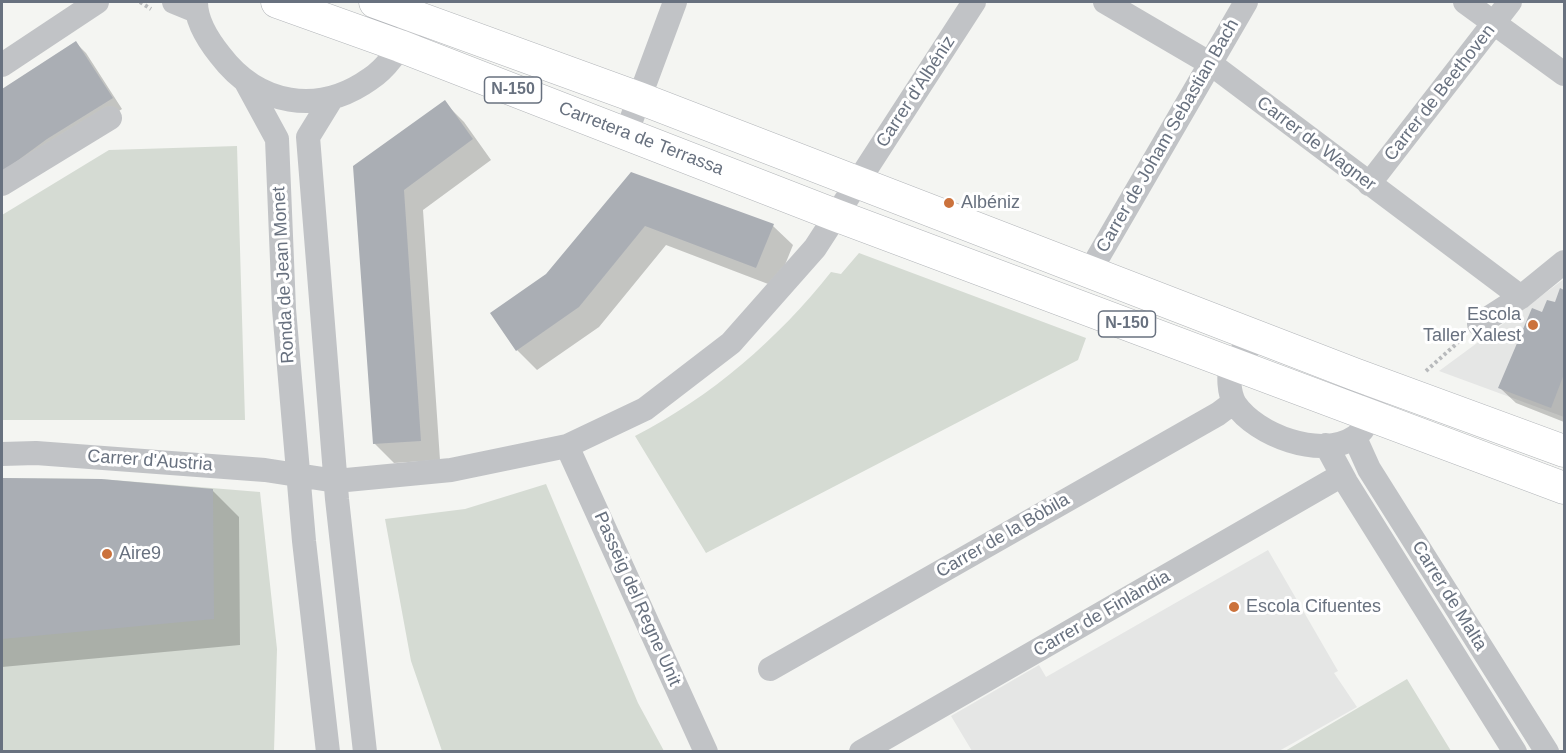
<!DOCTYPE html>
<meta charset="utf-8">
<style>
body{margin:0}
#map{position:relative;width:1566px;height:753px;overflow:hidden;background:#f4f5f2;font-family:Arial,sans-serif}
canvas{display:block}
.frame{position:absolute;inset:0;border:3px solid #68717f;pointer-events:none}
</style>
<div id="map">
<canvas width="1566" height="753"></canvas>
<div class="frame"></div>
</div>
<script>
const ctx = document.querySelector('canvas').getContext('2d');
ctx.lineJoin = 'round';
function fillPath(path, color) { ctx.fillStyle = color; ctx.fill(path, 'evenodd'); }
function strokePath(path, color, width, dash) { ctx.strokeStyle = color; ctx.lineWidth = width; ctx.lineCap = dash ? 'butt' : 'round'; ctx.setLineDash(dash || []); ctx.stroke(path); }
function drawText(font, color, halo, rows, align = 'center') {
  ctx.font = font + ' Arial,sans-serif'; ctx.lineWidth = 6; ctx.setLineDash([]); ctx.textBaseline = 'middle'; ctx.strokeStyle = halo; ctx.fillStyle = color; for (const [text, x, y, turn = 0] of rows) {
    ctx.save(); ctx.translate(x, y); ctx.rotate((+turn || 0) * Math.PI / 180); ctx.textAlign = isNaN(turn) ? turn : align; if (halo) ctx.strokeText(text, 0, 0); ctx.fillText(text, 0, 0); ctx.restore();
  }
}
const built = new Path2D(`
 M1564 279V417L1439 371Z
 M1268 550 1338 671 1334 673 1357 707 1279 751H972L951 716 1039 665 1046 677Z`);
const green = new Path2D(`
 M237 146 245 420H2V215L109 150Z
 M859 253 1086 338 1078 360 706 553 635 436C711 397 778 339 831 272L841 274Z
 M2 478 101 479 260 492 277 649 274 751 2 752Z
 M546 484 638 703 664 751H442L411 661 385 519 465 509Z
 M1407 679 1451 751H1285Z`);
const shadow = new Path2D(`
 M76 43 86 53 122 109 2 187V92Z
 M444 102 464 122 491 160 423 210 440 460 394 463 374 443 355 166Z
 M631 173 773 226 793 245 776 287 666 245 599 327 537 370 517 350 547 275Z
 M1561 290 1564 291V422L1516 403 1500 388 1542 314 1556 304Z
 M2 481H101L212 490 239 517 240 645 2 667Z`);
const building = new Path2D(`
 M76 41 113 98 47 139 2 172V89Z
 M445 100 473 139 404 190 421 441 373 444 353 166Z
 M631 172 774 224 756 268 645 226 579 307 516 351 490 313 546 274Z
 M1560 288 1564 290V374L1551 408 1498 388 1532 308 1542 312 1547 300 1555 302Z
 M2 478 101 479 213 489 214 619 2 639Z`);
const path = new Path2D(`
 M140 2 151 9
 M1426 371 1463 338`);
const minor = new Path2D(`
 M174 2 196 11
 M196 2C196 21 208 40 220 55 258 105 318 116 370 79 387 68 398 50 408 33
 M1105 2 1211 64 1521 297
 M1465 2 1564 74
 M2 65 97 2
 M246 82 277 139 284 309 304 541 328 752
 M332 98 308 137 337 499 365 752
 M626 134 675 2
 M2 184 110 118
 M1369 184 1510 2
 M1090 271 1246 2
 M1479 324 1521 297 1564 262
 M1264 339 1248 347 1230 363C1229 376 1228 392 1235 404 1256 435 1321 460 1355 437 1370 427 1375 399 1380 383
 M1355 438 1369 469 1547 752
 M1326 445 1346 482 1515 752
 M567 446 706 752
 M2 454 36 453 265 470 336 481 451 470 567 446 645 409 731 343 815 248 974 2
 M770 669 1218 414 1234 402
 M861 752 1342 475`);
const major = new Path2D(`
 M277 2 400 46 835 215 1564 488
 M375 2 639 98 1354 374 1564 451`);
const markers = [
 [949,203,6,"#cb723c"],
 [1533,325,6,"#cb723c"],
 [107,554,6,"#cb723c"],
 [1234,607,6,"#cb723c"]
];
const shields = [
 [513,90,57],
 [1127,324,57]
];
const shieldNames = [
 ["N-150",513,90],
 ["N-150",1127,324]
];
const streetNames = [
 ["Carrer d'Albéniz",916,92,-57],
 ["Carrer de Beethoven",1440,93,-52],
 ["Carrer de Joham Sebastian Bach",1168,136,-60],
 ["Carretera de Terrassa",641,139,21],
 ["Carrer de Wagner",1316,144,37],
 ["Ronda de Jean Monet",284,275,-93],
 ["Carrer d'Austria",150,461,4],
 ["Carrer de la Bòbila",1003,536,-30],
 ["Carrer de Malta",1449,596,58],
 ["Passeig del Regne Unit",637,599,66],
 ["Carrer de Finlàndia",1102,614,-30]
];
const poiNames = [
 ["Albéniz",961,203],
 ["Escola",1521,315,"right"],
 ["Taller Xalest",1521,336,"right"],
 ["Aire9",119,554],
 ["Escola Cifuentes",1246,607]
];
fillPath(built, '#e5e6e5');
fillPath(green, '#d5dbd3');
fillPath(shadow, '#0003');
fillPath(building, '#aaaeb4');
strokePath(major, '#b2b5b9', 33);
strokePath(path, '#b8babc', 4, [3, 3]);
strokePath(minor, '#c1c3c6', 24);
strokePath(major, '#fff', 32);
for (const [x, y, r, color] of markers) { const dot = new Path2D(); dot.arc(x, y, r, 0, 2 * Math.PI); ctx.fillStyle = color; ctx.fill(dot); strokePath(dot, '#fff', 2); }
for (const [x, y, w] of shields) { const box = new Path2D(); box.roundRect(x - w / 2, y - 13, w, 26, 4.5); ctx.fillStyle = '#fff'; ctx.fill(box); strokePath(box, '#68717f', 1.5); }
drawText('bold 16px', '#68717f', null, shieldNames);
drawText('18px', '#68717f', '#fff', streetNames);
drawText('18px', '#68717f', '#fff', poiNames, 'left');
</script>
